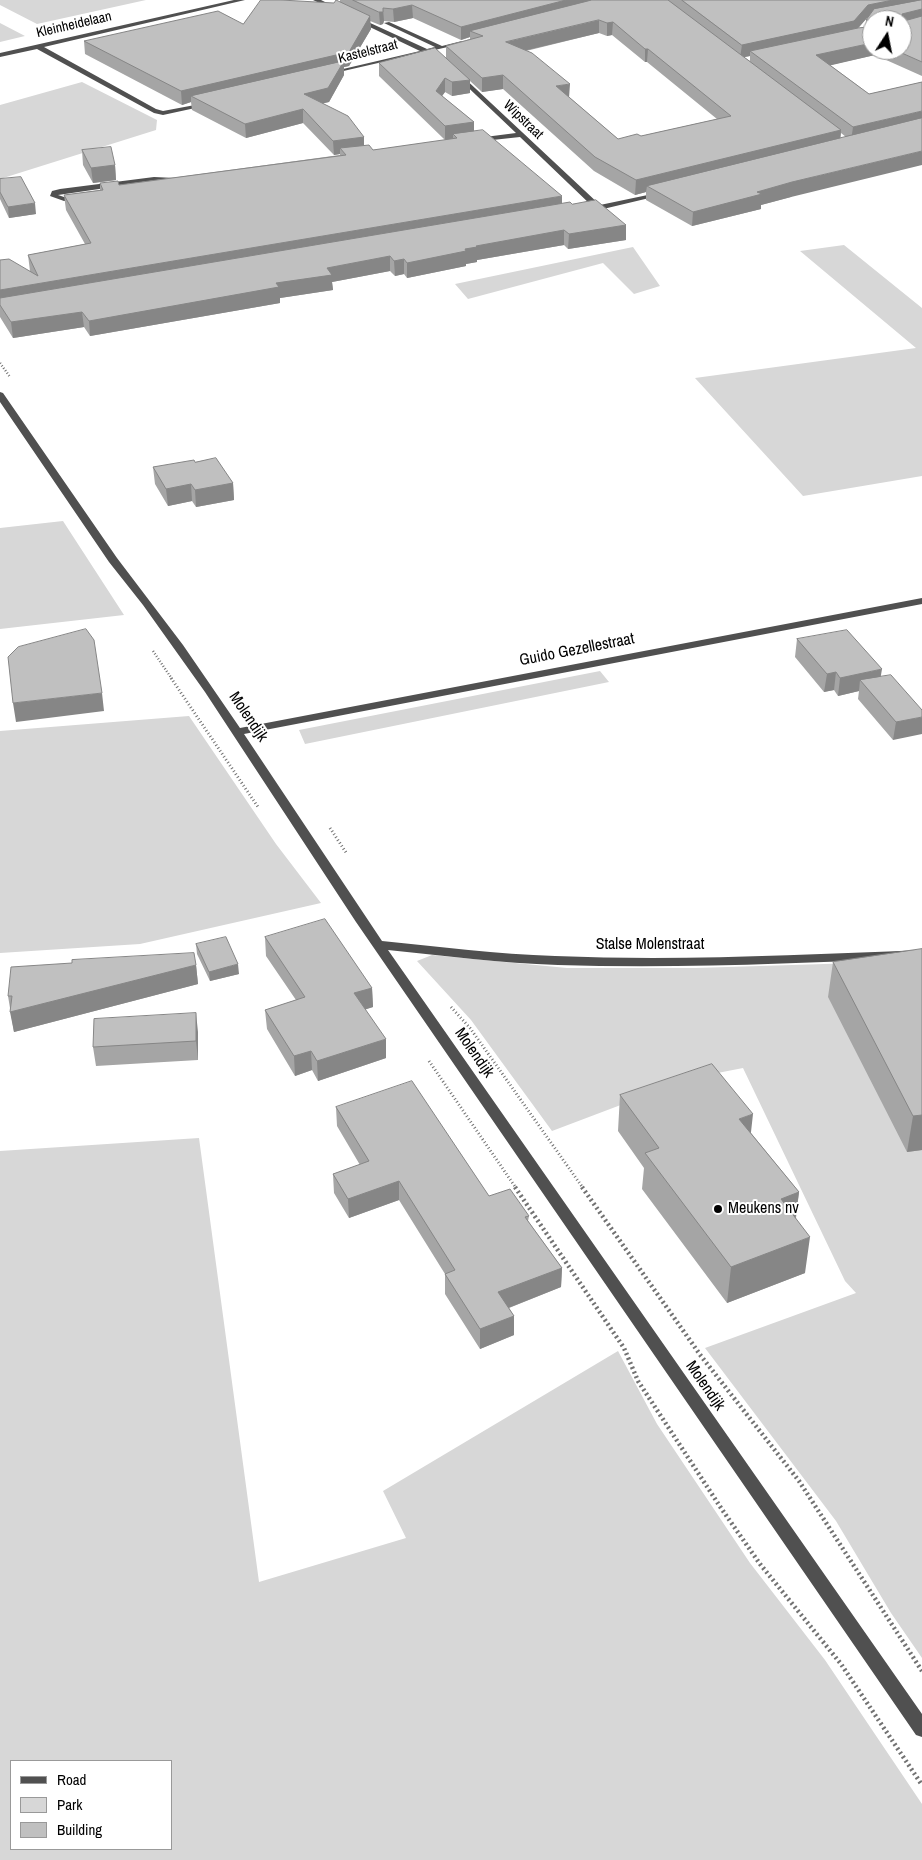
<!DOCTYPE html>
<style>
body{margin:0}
#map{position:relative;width:922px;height:1860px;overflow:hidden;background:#fff;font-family:"Archivo Narrow",sans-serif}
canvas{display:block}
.legend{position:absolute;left:10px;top:1760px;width:162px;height:90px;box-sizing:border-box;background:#fff;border:1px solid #999;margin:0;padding:6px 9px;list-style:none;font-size:15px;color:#000}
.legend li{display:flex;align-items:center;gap:10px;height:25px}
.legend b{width:25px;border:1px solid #999}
.north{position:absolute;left:862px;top:10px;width:50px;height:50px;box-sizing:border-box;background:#fff;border:1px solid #999;border-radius:50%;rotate:11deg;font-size:14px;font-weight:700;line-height:20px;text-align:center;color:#000}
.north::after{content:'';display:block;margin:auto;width:18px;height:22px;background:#000;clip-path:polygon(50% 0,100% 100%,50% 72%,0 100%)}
</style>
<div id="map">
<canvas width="922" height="1860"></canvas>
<ul class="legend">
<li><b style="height:6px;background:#505050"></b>Road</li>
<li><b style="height:14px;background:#d7d7d7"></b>Park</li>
<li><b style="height:14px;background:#c0c0c0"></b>Building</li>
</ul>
<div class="north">N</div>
</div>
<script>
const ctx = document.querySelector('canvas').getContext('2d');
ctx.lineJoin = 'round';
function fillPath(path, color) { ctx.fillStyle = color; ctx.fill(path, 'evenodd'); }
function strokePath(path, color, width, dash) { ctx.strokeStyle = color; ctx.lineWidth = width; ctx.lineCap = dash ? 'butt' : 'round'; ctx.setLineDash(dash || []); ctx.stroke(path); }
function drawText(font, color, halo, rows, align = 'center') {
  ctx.font = font + ' "Archivo Narrow",sans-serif'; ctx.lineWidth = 4; ctx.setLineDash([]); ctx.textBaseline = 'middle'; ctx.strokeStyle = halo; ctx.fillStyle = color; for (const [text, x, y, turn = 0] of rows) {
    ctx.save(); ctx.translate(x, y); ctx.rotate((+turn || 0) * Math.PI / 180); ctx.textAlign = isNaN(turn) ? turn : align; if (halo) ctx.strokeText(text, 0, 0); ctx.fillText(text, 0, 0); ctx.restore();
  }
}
const green = new Path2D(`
 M0 0H146L37 24 0 5Z
 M0 23 25 36 0 42Z
 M82 82 157 120 156 130 0 179V105Z
 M844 245 922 308V476L803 496 695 378 916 348 800 251Z
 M633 247 660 286 634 294 603 263 468 299 455 284Z
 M63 521 124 615 0 629V528Z
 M600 671 609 682 305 744 299 730Z
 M189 716 276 844 321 903 140 944 0 953V731Z
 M432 955 567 968H695L922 961V1658L891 1613 836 1521 705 1348 856 1293 845 1281 743 1068 692 1078 552 1131 471 1020 417 961Z
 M199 1138 259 1582 406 1538 383 1491 618 1351 657 1424 750 1563 825 1660 922 1804V1860H0V1151ZM11 1761H171V1849H11Z`);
const pathFar2 = new Path2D(`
 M0 363 10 377
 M153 651 172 679`);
const pathFar1 = new Path2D(`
 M171 678 258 807
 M330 828 347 854
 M451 1007 470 1028 583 1188
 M429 1061 516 1188`);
const path = new Path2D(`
 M515 1187 624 1348 638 1381 721 1508 760 1564 841 1664 922 1785
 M582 1187 701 1356 799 1481 922 1671`);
const minor = new Path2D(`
 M234 0H245L44 47 156 109 163 111 211 102 212 103 209 105 163 115 154 113 37 49 0 57V53Z
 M313 0H321L339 9 334 10Z
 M355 16 427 49 435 47 384 23 389 22 442 46 462 41 465 43 326 75V73L420 51 353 19Z
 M456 74H460L600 205 662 192 666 194 599 210 586 211V207L592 206 520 137 474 142V138H477L516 133 456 76Z
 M154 177 175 178 179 180 175 182 154 181 58 195 64 197 84 195V199H81L64 201 50 196 52 191 60 189Z
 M0 392 3 393 117 558 183 645 240 728 922 598V604L244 734 382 941C440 947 497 954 555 956 677 961 800 955 922 950V958C801 963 679 969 558 965 501 963 445 956 388 950L922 1714V1737L916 1735 356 922 205 692 143 605 109 562 0 402Z`);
const wall = new Path2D(`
 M340 0H922V76L875 55 830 65 869 94 922 82 791 197 761 205V209L692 226 646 200V192L635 195 594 171 503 89 482 92 470 81V93L452 96 445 92 442 96 474 122V131L562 204H572L626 225V240L568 249 564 245 477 260V262L466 264V266L407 278 404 274 395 276 390 271 332 282 333 290 280 298V303L90 336 84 327 13 338 0 317V260L30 271 28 255 85 244 66 210 64 195 100 190V183L119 185 340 155V154L334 155 303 123 246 138 192 110 191 102 182 105 85 54 84 41 243 24 340 2ZM413 18 461 40 470 37V39L446 46V58L379 63V76L445 140 373 150 364 145V137L323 103 329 102 344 75V67L349 66 371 29 370 21 380 25 383 24 384 21 394 22ZM867 18H868L866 20V27L858 28ZM872 20H902V50H872ZM599 33 607 36 612 35 645 62H647L717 119 641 136 618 139 569 97 526 51ZM750 56V61L744 57ZM841 133 846 137 840 138Z
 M82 150 115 165 116 180 93 183 83 165Z
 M0 179 36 214 9 218 0 199Z
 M195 462 233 483 234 500 196 507 192 501 168 506 155 484 153 467Z
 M797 639 880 677 922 710 893 740 858 699 859 691 838 696 834 690 824 692 795 657Z
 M265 937 372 988 373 1007 365 1009 386 1058 318 1081 312 1070 295 1076 267 1029 265 1010 296 1000 266 956Z
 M196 944 239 974 210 981 197 954Z
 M922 949V1150L907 1152 828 997 833 962Z
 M196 965 198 984 14 1032 8 996Z
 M198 1032V1060L96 1066 93 1047Z
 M620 1095 751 1133 799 1192 796 1218 805 1273 727 1303 642 1189 644 1168 618 1131Z
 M336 1107 489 1196 529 1216 528 1221 562 1268 561 1287 509 1308 514 1316V1335L480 1349 445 1294V1274L399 1200 349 1218 334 1193 333 1174 360 1165 337 1126Z`);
const shadedWall = new Path2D(`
 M566 0H615L470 31V37L461 40V27Z
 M893 0H922V6L867 18 853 34 750 51V56L740 58 742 45 868 5Z
 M412 5 413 18 394 22 393 9Z
 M383 8 384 21 383 24 380 25 379 12Z
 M922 9V18L902 26V14Z
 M370 16 371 29 349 66 344 67V75L329 102 304 108 191 96V102L182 105 181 91Z
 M599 20V33L506 55V42Z
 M613 22 612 35 607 36V23Z
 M872 43V50H875V55L815 69 816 55Z
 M645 49H648L647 62H645Z
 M503 75V89L482 92V78Z
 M445 78V92L436 104V91Z
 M470 80V93L452 96V82Z
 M570 84 569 98 556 86Z
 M303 109V123L246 138 245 124Z
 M922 111V121L851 141 853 127Z
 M474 122V137L453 134V139L445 140V126Z
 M841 130 840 144 647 186 646 192 635 195 636 180Z
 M364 137V151L340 148V154L334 155 333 141Z
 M922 151V165L791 197 761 205V209L692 226 693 212 757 192 792 182Z
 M115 165 116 180 93 183 91 168Z
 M562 196V210L0 305V290Z
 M35 203 36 214 9 218 8 207Z
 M626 225V240L568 249 569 234Z
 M564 230V245L477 260V262L466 264V266L407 278V263L465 249 476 246Z
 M390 256V271L332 282 333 290 280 298V303L90 336 89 321 276 283 327 268Z
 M404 259V274L395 276 394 261Z
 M82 312 84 327 13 338 11 322Z
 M233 483 234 500 196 507 195 490Z
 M191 484 192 501 168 506 166 489Z
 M882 669 879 687 860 680 859 691 838 696 840 678Z
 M836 672 834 690 824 692 827 674Z
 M102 693 104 711 16 722 13 703Z
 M922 717V734L893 740 896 722Z
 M238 964 239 974 210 981 209 972Z
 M196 965 198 984 14 1032 10 1012Z
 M372 988 373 1007 355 1013 354 993Z
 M196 1013 198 1032V1060L196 1041Z
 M386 1039V1058L318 1081 317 1061Z
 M311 1051 312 1070 295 1076 294 1056Z
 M753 1114 749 1150 739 1119Z
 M922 1115V1150L907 1152 913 1116Z
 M399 1181V1200L349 1218 348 1199Z
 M799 1192 794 1228 781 1199Z
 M810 1237 805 1273 727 1303 731 1267Z
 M562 1268 561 1287 498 1312V1292Z
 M514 1316V1335L480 1349V1329Z`);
const building = new Path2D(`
 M261 0H281L334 3 336 0 370 16 349 52 181 91 84 41 218 11 243 24Z
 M353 0H566L461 27 412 5 393 9 383 8V12H379Z
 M592 0H668L841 130 636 180 595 157 503 75 482 78 446 46 483 36 470 31ZM599 20 607 23 613 22 645 49H648L731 116 641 136 637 134 618 139 556 86 570 84 532 53 506 42Z
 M682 0H893L868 5 854 21 742 45Z
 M922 0V9L902 14V19L904 21 922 16V62L895 50H902V20H866L874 9Z
 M872 27V43L816 55 869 94 922 82V111L853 127 750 51 858 28Z
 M435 48 470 80 452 82 445 78 436 91 474 122 445 126 379 63Z
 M344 61 328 88 304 94 348 116 364 137 333 141 303 109 245 124 191 96Z
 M922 118V151L792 182 757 192 762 194 693 212 647 186Z
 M483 130 562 196 0 290V260L9 259 38 276 28 255 91 243 64 195 103 190 100 183 118 181 119 185 346 155 340 148 369 145 373 150 457 138 453 134Z
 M111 147 115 165 91 168 82 150Z
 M21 177 35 203 8 207 0 192V179Z
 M596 200 626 225 569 234 564 230 476 246 477 247 465 249 466 251 407 263 404 259 394 261 390 256 327 268 332 275 276 283 279 287 89 321 82 312 11 322 0 305V298L570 202 572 204Z
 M216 458 233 483 195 490 191 484 166 489 153 467 194 460 195 462Z
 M86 629 94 640 102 693 13 703 8 657 18 647Z
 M847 630 882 669 840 678 836 672 827 674 797 639Z
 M891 675 922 710V717L896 722 860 680Z
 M325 919 372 988 354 993 386 1039 317 1061 311 1051 294 1056 265 1010 305 997 265 937Z
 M226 937 238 964 209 972 196 944Z
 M922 949V1115L913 1116 833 962Z
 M194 953 196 965 10 1012 12 996H8L11 967 72 963V960Z
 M196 1013V1041L93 1047 94 1019Z
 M712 1064 753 1114 739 1119 799 1192 781 1199 810 1237 731 1267 645 1153 659 1148 620 1095Z
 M412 1081 489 1196 510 1189 529 1216 525 1217 562 1268 498 1292 514 1316 480 1329 445 1274 455 1270 399 1181 348 1199 333 1174 369 1161 336 1107Z`);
const markers = [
 [718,1209,5,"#000"]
];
const farStreetnames = [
 ["Kleinheidelaan",74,25,-13],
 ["Kastelstraat",368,52,-14],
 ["Wipstraat",523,120,44]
];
const streetNames = [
 ["Guido Gezellestraat",577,650,-11],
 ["Molendijk",248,717,56],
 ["Stalse Molenstraat",650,945],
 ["Molendijk",474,1053,55],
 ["Molendijk",705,1386,55]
];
const poiNames = [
 ["Meukens nv",728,1209]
];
fillPath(green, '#d7d7d7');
strokePath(pathFar2, '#727272', 2.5, [1, 2]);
strokePath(pathFar1, '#727272', 3, [1, 2.5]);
strokePath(path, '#727272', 4.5, [2, 3]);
fillPath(minor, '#505050');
fillPath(wall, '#a5a5a5');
fillPath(shadedWall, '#868686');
fillPath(building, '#c0c0c0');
strokePath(building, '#868686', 1);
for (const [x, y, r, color] of markers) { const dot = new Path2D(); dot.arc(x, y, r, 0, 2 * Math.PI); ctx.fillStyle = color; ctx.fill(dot); strokePath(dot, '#fff', 2); }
drawText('14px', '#000', '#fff', farStreetnames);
drawText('16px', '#000', '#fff', streetNames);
drawText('16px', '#000', '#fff', poiNames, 'left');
</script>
